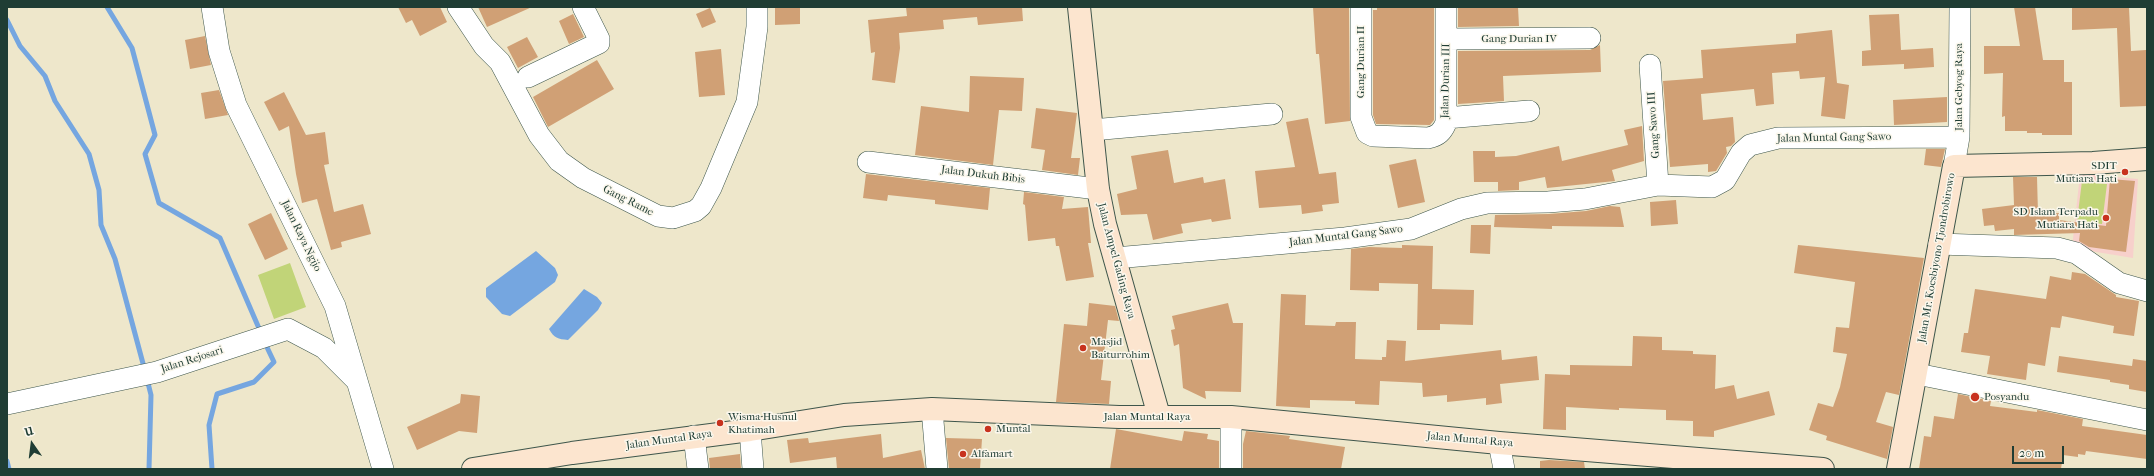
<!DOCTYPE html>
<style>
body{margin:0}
#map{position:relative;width:2154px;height:476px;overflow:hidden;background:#eee7cb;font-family:"IM FELL French Canon",serif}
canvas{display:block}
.frame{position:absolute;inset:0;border:8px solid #1f3d34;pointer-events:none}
.north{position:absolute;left:12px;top:424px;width:40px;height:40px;-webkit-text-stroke:3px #fbf7ec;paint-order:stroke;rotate:346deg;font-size:11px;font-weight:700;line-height:16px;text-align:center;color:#1f3d34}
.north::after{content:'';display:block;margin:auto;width:14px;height:18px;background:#1f3d34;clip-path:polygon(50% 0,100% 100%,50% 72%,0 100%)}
.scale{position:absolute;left:2012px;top:446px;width:52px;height:18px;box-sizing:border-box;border:2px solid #1f3d34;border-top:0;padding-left:5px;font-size:12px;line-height:14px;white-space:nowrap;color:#1f3d34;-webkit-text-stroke:3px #fbf7ec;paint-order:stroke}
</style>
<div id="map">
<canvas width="2154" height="476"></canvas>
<div class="frame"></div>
<div class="north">U</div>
<div class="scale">20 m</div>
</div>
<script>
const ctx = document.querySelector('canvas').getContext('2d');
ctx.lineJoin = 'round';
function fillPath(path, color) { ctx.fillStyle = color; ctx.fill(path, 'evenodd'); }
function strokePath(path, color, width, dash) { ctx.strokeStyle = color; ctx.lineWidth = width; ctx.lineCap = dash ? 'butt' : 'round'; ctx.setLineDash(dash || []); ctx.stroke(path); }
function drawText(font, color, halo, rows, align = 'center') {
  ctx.font = font + ' "IM FELL French Canon",serif'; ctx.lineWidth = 3; ctx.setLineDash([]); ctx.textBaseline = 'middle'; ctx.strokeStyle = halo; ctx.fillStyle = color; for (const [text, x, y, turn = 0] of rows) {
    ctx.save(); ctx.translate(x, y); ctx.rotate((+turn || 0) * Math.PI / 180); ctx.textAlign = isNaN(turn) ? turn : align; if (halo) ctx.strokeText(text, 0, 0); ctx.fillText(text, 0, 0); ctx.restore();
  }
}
const built = new Path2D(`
 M2080 174 2138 179 2133 258 2072 248Z`);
const green = new Path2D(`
 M2082 181 2107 184 2102 224 2077 221Z
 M290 263 306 307 274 319 258 275Z`);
const water = new Path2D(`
 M536 251 555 268 558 275 555 282 510 316 502 314 486 297V288Z
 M584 289 597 297 602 303 598 310 568 340C558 339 554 338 549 329Z`);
const stream = new Path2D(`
 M107 7 132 48 155 135 145 154 159 203 220 238 261 333
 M7 20 20 46 45 76 55 101 89 154 99 190 101 225 115 259 145 371
 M147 379 151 395 149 469
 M7 461 9 469
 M212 469 209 425 217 394 254 382 274 362 264 341`);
const building = new Path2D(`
 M398 7H440L447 22 420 36 412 20 406 23Z
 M478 7H532L487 27Z
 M775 7H800V24L775 25Z
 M906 7H1022L1023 21 978 25 977 17 943 20 944 29 899 33 900 48 895 83 872 80 875 52 871 53 868 20 907 16Z
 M1313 7H1349L1350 121 1325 124 1319 54H1316Z
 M1377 7H1434V120L1430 125 1376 124 1373 115V10H1377Z
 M1458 7H1518L1519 26 1458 27Z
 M2014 7H2035L2043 60H2064V82H2072V135H2042V133H2027V131H2005V116L2002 117 2003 73 1984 74V46H2020Z
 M2072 7H2129L2131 51 2146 50 2147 106 2120 107 2117 28 2072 30Z
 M710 8 716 22 702 28 696 14Z
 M573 14 584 37 569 44 559 21Z
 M1899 14 1901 50 1933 48 1934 67 1904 69V64L1862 66V51L1871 50 1869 15Z
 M1832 30 1837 83 1849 85 1845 119 1821 116 1825 77 1800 79 1799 71 1772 73 1774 104 1756 106 1754 89 1701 94 1703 120 1733 117 1735 142 1731 146 1726 147 1727 153 1716 171 1708 172V164L1670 167 1663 81 1703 78 1701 50 1796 43V34Z
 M205 36 211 65 190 69 185 40Z
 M527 37 538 57 518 68 507 47Z
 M1600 45 1601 72 1503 76 1504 101 1458 104V51L1590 50Z
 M721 49 725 95 699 97 695 52Z
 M597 60 614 89 548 127 533 97Z
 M970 76 1024 78 1022 111 999 110 993 165 915 155 921 106 969 112Z
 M219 90 228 115 205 119 201 93Z
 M284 92 306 135 325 132 329 164 324 165 334 212 363 204 371 234 341 242 342 247 331 250 317 199 302 203 296 174 289 126 279 131 264 102Z
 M1947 97V122L1894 125 1893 100Z
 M1036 108 1077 113 1071 158H1080L1078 175 1042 170 1045 150 1031 148Z
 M1308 118 1319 174 1336 172 1339 203 1322 205 1323 211 1302 214 1301 205 1259 208 1255 171 1295 167 1286 122Z
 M1642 126 1644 161 1612 170 1615 181 1547 188 1545 177 1519 182V190L1498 191V182H1474L1473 151H1495V157L1516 156 1559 146 1562 161 1628 145 1624 130Z
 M1926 149H1945L1941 167 1924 165Z
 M1168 150 1174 183 1203 177 1204 183 1225 179 1231 219 1212 222 1211 219 1181 224 1183 233 1153 240 1147 214 1121 215 1117 194 1137 189 1131 156Z
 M1416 159 1425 202 1398 208 1389 165Z
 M866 174 990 188 988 210 935 204V200L888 195 887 201 863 198Z
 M2013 177H2037L2038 214 2059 213V220L2106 226 2110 179 2135 181 2126 252 2089 247 2079 241 2080 233 2014 235V229L1995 231 1994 225 1984 226 1982 209 2014 205Z
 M1024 192 1064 197 1062 209 1088 207 1091 243H1088L1094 277 1066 281 1059 246H1056L1055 238 1028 241 1025 205 1023 204Z
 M1676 200 1678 224 1651 226 1650 202Z
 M1610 206 1620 207 1624 227 1552 226V229L1494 227 1495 215 1549 214 1586 211Z
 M271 213 288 249 265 260 248 224Z
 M1471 225H1491L1490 254 1470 253Z
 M1402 245 1433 246 1432 289 1474 290 1473 325 1440 324V330H1417L1418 284 1379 283V291L1350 290 1351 249 1369 247 1402 248Z
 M1798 245 1924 258 1899 395 1886 392 1876 422 1893 427 1887 459 1826 440 1827 436 1809 430 1818 403 1833 407 1840 387 1847 354 1833 352 1836 327 1849 328 1855 282 1794 273Z
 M2072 272 2085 274 2116 295V297L2139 301 2134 336 2113 333 2114 326 2062 316 2060 328 2051 327 2045 366 2028 363 2026 380 1987 374 1990 356 1961 352 1964 333H1968L1975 289 2046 299 2050 276 2071 280Z
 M1281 294 1306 295 1305 325 1335 326 1336 322H1356L1355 359 1382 360V357H1386L1387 340 1406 341 1405 361 1501 350 1502 360 1537 356 1539 380 1500 384 1502 403 1486 405V398L1447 402V395L1423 397 1422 383 1380 381 1379 405 1355 404V401L1310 400V408L1276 406Z
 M1089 303 1115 306 1119 321 1108 320 1101 380 1111 381 1109 404 1056 402 1064 324 1087 326Z
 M1228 303 1233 323H1243L1241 392 1205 391 1206 399 1183 388 1179 344 1174 346 1171 330 1175 329 1172 316Z
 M1633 336 1662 337V350L1693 351V354L1716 355 1715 389 1734 385 1737 399 1769 391 1775 415 1714 431V437L1693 436V421L1666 420V410L1619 408V410L1566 407V430L1543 429 1545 374 1570 375V365L1632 366Z
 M2059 356 2132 366 2133 359 2147 361V392L2129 389V385L2110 382V380L2057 372Z
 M461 394 480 396 477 433 459 431 417 450 407 427 460 403Z
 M1958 394 1991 401 1990 406 2037 412V410L2083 419 2082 426 2147 435V459L2086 451 2085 455 2078 454V457L2063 455 2061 469H1919L1924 436 1931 437 1934 416 1954 419Z
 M1116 429 1182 441 1184 431 1208 434 1207 439 1219 441V469H1110Z
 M1246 431 1290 436 1289 439 1345 447 1341 469H1243V444Z
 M881 434 883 458 921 450 925 469H837L836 457 790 463 787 440 808 438 809 443Z
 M946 438 982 439 980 469H949Z
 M740 454 741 469H710L709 458Z
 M1549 460 1584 462 1585 469H1540V461Z`);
const street = new Path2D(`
 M212 7 219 51 236 105 335 306 383 469
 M458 7 484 46 500 62 539 135 559 161 583 178 658 216 673 218 695 211 701 206 711 188 747 102 757 27V7
 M1361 7V117L1367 133 1373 136 1428 138C1438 136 1442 132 1446 123V7
 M1447 39 1590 38
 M1650 65 1658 185
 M528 77 599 43V39L583 7
 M1446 118 1529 111
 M1092 130 1272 114
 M868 162 1098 189
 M1954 166 1959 137 1960 7
 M1939 244 2057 248 2076 253 2119 283 2147 291
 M1115 258 1345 238 1411 229 1461 209 1487 203 1548 202 1585 199 1658 185 1712 187 1725 180 1741 153 1750 145 1778 138 1959 137
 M1917 374 2147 420
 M7 404 157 372 288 329 324 348 357 381
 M932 409 937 469
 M1231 417V469
 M750 430 753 469
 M694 436 698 469
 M1499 443 1504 469`);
const secondary = new Path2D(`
 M1079 7 1098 189 1105 224 1159 416
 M473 469 572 453 750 430 844 415 932 409 1119 417H1231L1499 443 1823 469
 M1898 469 1954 166 2093 163 2147 159`);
const markers = [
 [2125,172,4,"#c8321e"],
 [2106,218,4,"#c8321e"],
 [1083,348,4,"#c8321e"],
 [1975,397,5,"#c8321e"],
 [720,423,4,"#c8321e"],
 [988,429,4,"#c8321e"],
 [963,454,4,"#c8321e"]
];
const streetNames = [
 ["Gang Durian IV",1519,39],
 ["Gang Durian II",1361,62,-90],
 ["Jalan Durian III",1446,81,-89],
 ["Jalan Gebyog Raya",1959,87,-90],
 ["Gang Sawo III",1654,125,-94],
 ["Jalan Muntal Gang Sawo",1834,138,-1],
 ["Jalan Dukuh Bibis",983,175,7],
 ["Gang Rame",628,201,27],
 ["Jalan Raya Ngijo",301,236,64],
 ["Jalan Muntal Gang Sawo",1346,236,-7],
 ["Jalan Mr. Koesbiyono Tjondrobirowo",1937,258,-80],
 ["Jalan Ampel Gading Raya",1116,261,75],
 ["Jalan Rejosari",192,360,-18],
 ["Jalan Muntal Raya",1147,417],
 ["Jalan Muntal Raya",669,440,-8],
 ["Jalan Muntal Raya",1470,440,5]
];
const poiNames = [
 ["SDIT",2117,166,"right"],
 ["Mutiara Hati",2117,179,"right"],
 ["SD Islam Terpadu",2098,212,"right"],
 ["Mutiara Hati",2098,225,"right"],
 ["Masjid",1091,342],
 ["Baiturrohim",1091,355],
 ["Posyandu",1984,397],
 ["Wisma Husnul",728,417],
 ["Khatimah",728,430],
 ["Muntal",996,429],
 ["Alfamart",971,454]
];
fillPath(built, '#f7d0cb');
fillPath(green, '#c1d478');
fillPath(water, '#75a6e0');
strokePath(stream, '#75a6e0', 5);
fillPath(building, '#d0a075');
strokePath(street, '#3e564b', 22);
strokePath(secondary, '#3e564b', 24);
strokePath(street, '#fff', 21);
strokePath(secondary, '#fce5cf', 22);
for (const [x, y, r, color] of markers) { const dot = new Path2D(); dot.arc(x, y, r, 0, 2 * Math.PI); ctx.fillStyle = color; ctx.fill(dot); strokePath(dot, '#fbf7ec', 1.5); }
drawText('11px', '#1f3d34', '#fbf7ec', streetNames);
drawText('11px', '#1f3d34', '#fbf7ec', poiNames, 'left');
</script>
